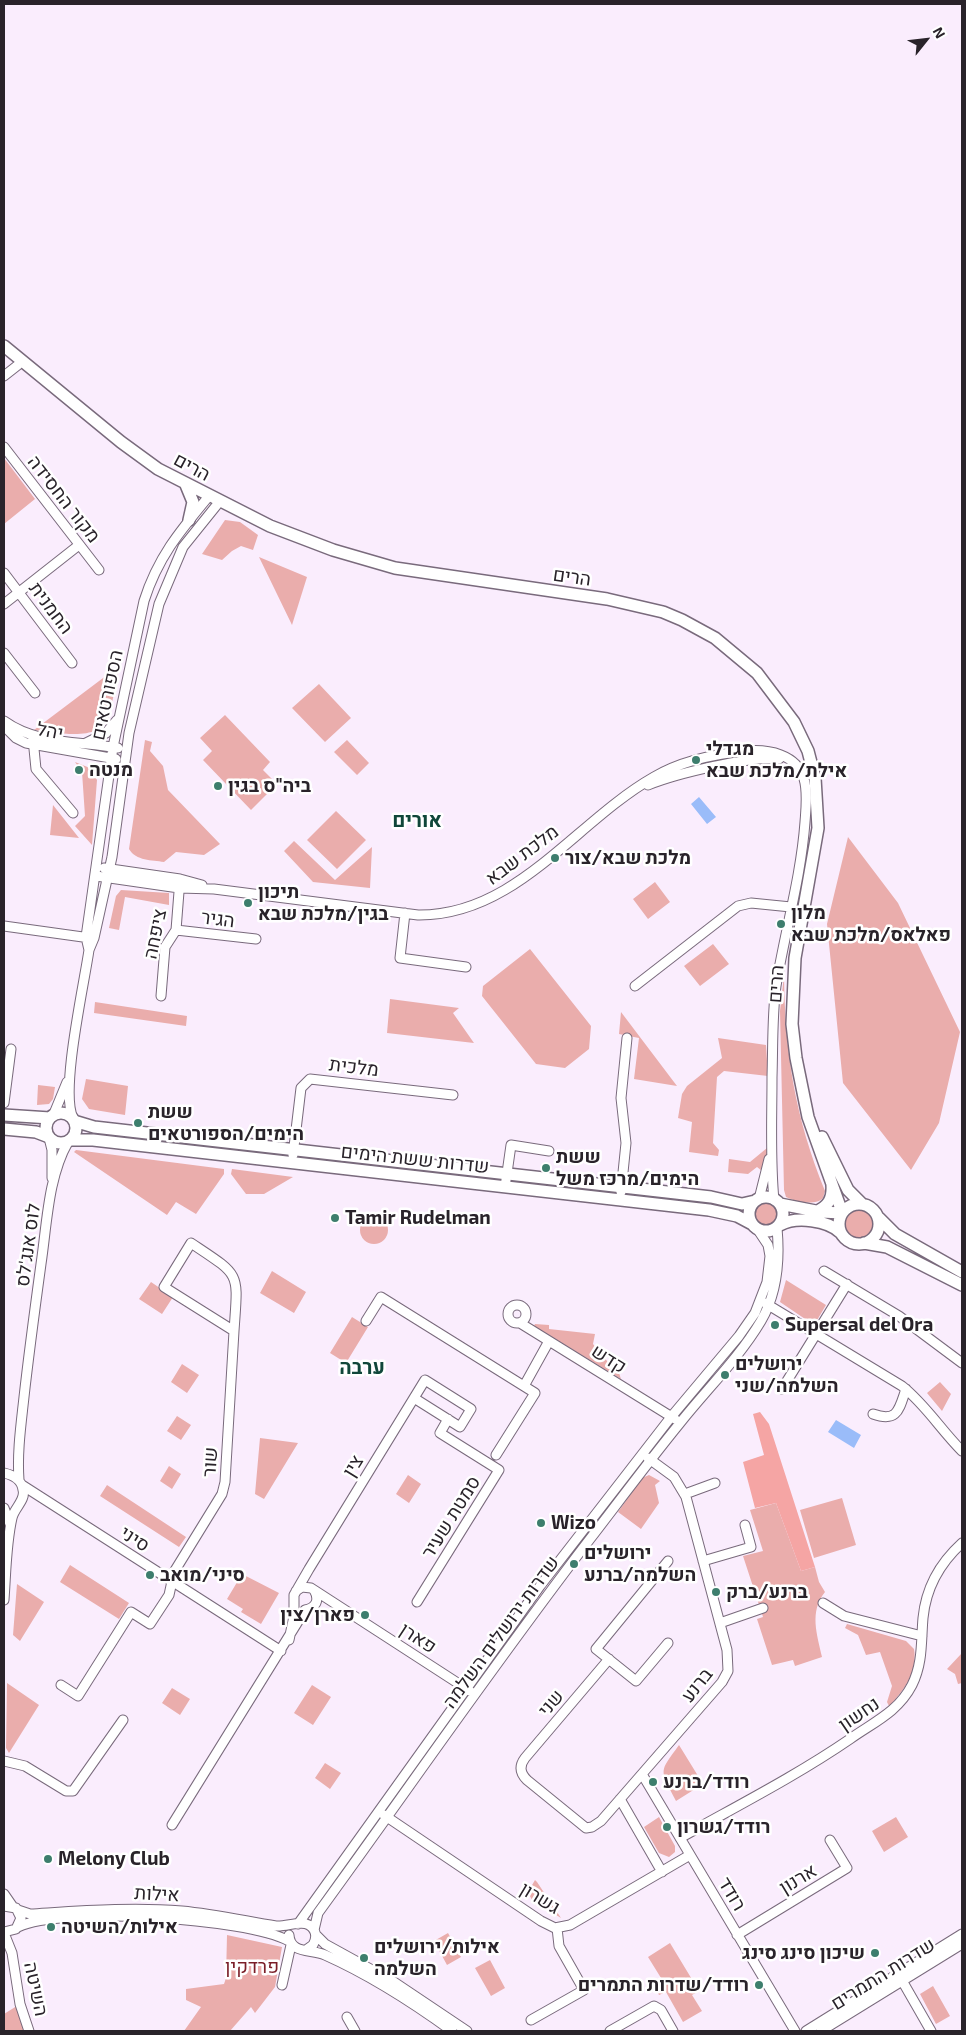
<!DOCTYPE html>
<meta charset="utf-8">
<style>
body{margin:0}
#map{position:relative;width:966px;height:2035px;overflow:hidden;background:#faedfd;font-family:"Exo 2",sans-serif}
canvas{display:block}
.frame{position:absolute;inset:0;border:5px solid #29232a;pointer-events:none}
.north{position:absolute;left:901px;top:15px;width:50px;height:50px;-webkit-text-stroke:4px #fff;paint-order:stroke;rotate:61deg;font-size:14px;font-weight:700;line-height:20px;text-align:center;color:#29232a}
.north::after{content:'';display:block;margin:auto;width:18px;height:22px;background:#29232a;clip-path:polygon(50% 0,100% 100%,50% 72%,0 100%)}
</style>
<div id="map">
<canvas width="966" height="2035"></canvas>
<div class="frame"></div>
<div class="north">N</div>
</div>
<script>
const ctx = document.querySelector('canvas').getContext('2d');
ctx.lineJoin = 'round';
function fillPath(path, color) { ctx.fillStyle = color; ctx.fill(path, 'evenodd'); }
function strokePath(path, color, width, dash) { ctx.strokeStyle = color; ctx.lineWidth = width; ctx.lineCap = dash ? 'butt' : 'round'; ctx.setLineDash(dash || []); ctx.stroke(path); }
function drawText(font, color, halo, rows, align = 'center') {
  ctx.font = font + ' "Exo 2",Heebo,sans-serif'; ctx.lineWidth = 5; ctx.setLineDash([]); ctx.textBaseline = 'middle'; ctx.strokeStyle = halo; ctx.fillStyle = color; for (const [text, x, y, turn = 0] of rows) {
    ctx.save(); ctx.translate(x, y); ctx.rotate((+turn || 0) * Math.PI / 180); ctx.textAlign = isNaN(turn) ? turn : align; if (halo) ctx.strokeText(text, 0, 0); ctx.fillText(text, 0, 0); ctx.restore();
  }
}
const green = new Path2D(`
 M4 458 35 499 4 524Z
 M225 520 240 522 258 535 253 550 241 546 232 551 222 560 202 554Z
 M259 557 307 577 292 625Z
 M119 666 110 714C101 744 58 732 34 730Z
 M319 684 351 718 325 742 292 708Z
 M225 715 270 762 263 770 277 784 251 810 203 760 212 751 200 738Z
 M145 740 152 742 150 751 163 766 168 790 220 844 204 855 176 852 164 862C152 860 136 861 129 849Z
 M347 740 369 763 357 775 334 752Z
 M75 762 90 768 97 780 92 845 75 826 85 816 82 772Z
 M53 805 79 838 50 835Z
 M336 811 366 840 337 869 307 840Z
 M848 837 898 903 960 1032 939 1123 911 1170 843 1083 827 924Z
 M294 841 335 880 372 847 370 888 313 882 284 851Z
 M655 882 670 902 648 919 633 899Z
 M121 890 169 893V905L125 897 119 930 109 928 116 896Z
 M713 944 729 964 700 986 684 966Z
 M530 949 591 1026 589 1049 565 1068 536 1064 482 996 483 986Z
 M784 975C785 1054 795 1117 825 1191L823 1198C816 1206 795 1202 786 1197L784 1190 780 1011Z
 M390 999 459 1008 453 1013 474 1043 387 1033Z
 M95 1002 187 1016 186 1026 94 1013Z
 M621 1012 677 1086 634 1079 639 1038 619 1034Z
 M718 1038 766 1045 768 1076 724 1071 717 1077 713 1143 719 1150 718 1156 689 1152 692 1122 678 1118 682 1094 687 1086 722 1058Z
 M86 1079 128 1086 125 1115 89 1109 82 1099Z
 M38 1085 55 1087 53 1099 49 1104 37 1105Z
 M767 1148V1156L762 1171 757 1167 748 1174 728 1172 729 1159 750 1162Z
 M76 1150 224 1169V1174L196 1214 176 1202 167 1215 74 1152Z
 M232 1169 293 1177 264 1194H246L231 1174Z
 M752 1215a14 14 0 1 1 28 0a14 14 0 1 1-28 0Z
 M841 1224a18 18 0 1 1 36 0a18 18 0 1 1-36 0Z
 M360 1230a14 14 0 1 1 28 0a14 14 0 1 1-28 0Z
 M272 1271 306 1292 294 1313 260 1293Z
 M786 1280 826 1305 816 1322 811 1323 780 1302Z
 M151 1282 173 1297 162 1314 139 1299Z
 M352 1317 368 1327 346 1363 330 1353Z
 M535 1324 549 1325V1329L595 1334 593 1344 612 1367H617L621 1379 534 1326Z
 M182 1364 199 1375 187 1393 171 1382Z
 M940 1382 951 1394 942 1411 927 1393Z
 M177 1416 191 1425 181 1440 167 1431Z
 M260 1438 298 1443 264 1499 255 1494Z
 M169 1466 181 1474 172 1489 160 1481Z
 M408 1475 421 1484 409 1503 396 1494Z
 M649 1475 660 1481 655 1485 659 1503 641 1529 618 1512 642 1478Z
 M107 1485 186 1537 179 1547 100 1496Z
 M842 1498 856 1545 814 1558 800 1510Z
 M776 1503 801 1571 815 1567 819 1582 825 1592C809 1612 817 1634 822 1657L795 1666 793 1660 772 1665 757 1619 763 1617 743 1556 763 1551 750 1510Z
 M70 1565 129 1603 119 1619 60 1582Z
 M242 1574 279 1593 261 1624 241 1612 243 1609 227 1599Z
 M17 1584 44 1602 20 1641 13 1635Z
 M847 1624 906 1641 914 1649C918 1671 904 1691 889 1706L887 1702 892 1686 880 1652 866 1655 858 1635 845 1628Z
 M962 1653V1683L958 1684 955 1674 947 1669Z
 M7 1683 39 1705 9 1753 6 1748Z
 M312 1685 331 1697 313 1725 294 1713Z
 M172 1688 190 1699 180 1715 162 1703Z
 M679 1745 703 1784 676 1801C659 1768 659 1773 679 1745Z
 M325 1763 341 1773 330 1789 315 1778Z
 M659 1817 675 1846V1852L669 1857 659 1853 644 1827Z
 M896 1817 908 1837 884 1852 872 1831Z
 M535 1880 537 1882 561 1918 532 1900 528 1892Z
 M448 1933 461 1957 447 1965 434 1941Z
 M227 1935 282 1947 275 1987 255 2013 251 2007 230 2031H184L201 2007 186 2000V1989L224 1984 226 1978Z
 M670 1943 699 1991 692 1995 702 2011 683 2022 666 1992 659 1995 657 1991 666 1986 648 1957Z
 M490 1960 505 1988 491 1996 475 1968Z
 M933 1986 950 2016 936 2024 920 1994Z
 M20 2004 29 2031H4V2014Z`);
const forest = new Path2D(`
 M760 1412 769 1424 815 1567 801 1571 776 1503 755 1508 743 1462 764 1455 753 1414Z`);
const water = new Path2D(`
 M699 797 716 817 707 824 691 804Z
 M836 1420 861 1435 854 1448 828 1432Z`);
const minor = new Path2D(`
 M4 376 18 365
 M4 447 99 570
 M4 573 72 663
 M4 604 79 545
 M4 653 35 693
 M4 721C37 745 80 741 118 748
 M4 726 16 738 26 743 116 759
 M33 739 36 769 73 813
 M86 743 106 733 117 720
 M648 785C675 774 752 755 779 759
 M104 868 180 879 202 885
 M96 876 179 888 214 889 418 915C516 916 575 822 654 777 681 761 715 754 746 751 768 749 797 754 804 779 808 792 806 808 805 822 801 877 785 931 776 986 772 1016 773 1047 772 1077 772 1118 770 1159 774 1200
 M405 913 400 958 466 967
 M4 926 90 938
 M176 930 256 939
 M89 950 86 937 113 747 144 601C158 557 180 531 209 496
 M635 986 738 906 751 903 791 907
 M161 996 165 947 176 930 180 879
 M4 1103 11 1049
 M53 1116 67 1082
 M73 1118C60 1091 84 985 89 950L94 938 112 857 129 733 159 604 183 547 220 501
 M49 1138 52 1150V1178
 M293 1155 301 1088 310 1079 453 1095
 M505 1187 511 1145 549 1151
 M621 1192 626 1143 621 1098 627 1038
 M759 1199 769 1159
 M191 1243C242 1277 238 1271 234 1331L164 1287Z
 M824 1271 899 1316 962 1363
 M765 1303 902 1386C925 1404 941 1430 962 1451
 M508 1314a9 9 0 1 1 18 0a9 9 0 1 1-18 0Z
 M366 1321 381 1297 535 1393 496 1455
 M520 1323 675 1419
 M524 1386 549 1341
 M782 1389 847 1284
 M873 1414C898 1423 899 1409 906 1389
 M4 1473C13 1475 22 1480 23 1490 26 1500 14 1508 12 1518 6 1544 6 1573 4 1600
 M19 1480C17 1452 21 1425 24 1397 29 1352 35 1308 41 1264 47 1224 48 1177 68 1142
 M22 1485 281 1651
 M685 1494 715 1483
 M4 1508 10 1524
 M668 1561 596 1649 636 1681 668 1643
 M703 1561 751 1547 745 1525
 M296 1591 302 1587 311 1588 470 1691
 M417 1602 499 1470 440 1433 448 1419
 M823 1603 844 1616 922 1636
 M305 1610C316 1608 320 1600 314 1590
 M720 1623 763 1608
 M289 1640 294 1616V1595L309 1569 425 1380 471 1409 460 1427 414 1398
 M609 1659 525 1758C519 1766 520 1773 527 1780L586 1828 592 1827 601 1821 722 1682 728 1671 727 1650 686 1497 674 1477 648 1458
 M61 1685 78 1696 131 1612 150 1624 169 1595 174 1572 222 1494 225 1482 234 1331
 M4 1761 25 1766 66 1791H73L123 1720
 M642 1774 795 2031
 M620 1799 662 1872
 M384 1815 541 1921 555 1928 570 1925 690 1855
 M172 1825 302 1615 309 1609
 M680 1838C737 1806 796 1776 850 1739 874 1722 898 1712 912 1685 923 1663 921 1641 923 1618 926 1587 940 1563 962 1543
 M4 1894 13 1907
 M4 1906 16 1908 21 1918 16 1929 4 1932
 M18 1910 30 1914C81 1911 131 1907 182 1911 214 1914 245 1921 276 1926 286 1927 301 1920 309 1925 317 1930 317 1938 313 1945L306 1950
 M298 1924 540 1586 671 1417 739 1336 755 1313 767 1282 770 1256 768 1245 758 1230
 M18 1927C62 1906 246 1918 289 1941
 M314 1930 318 1913C409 1788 496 1661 590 1539 620 1500 649 1461 680 1423 707 1389 739 1358 761 1321 778 1292 780 1260 777 1228
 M4 1933 12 1953 20 2004 29 2031
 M289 1935C290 1954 311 1949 325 1955 370 1975 412 2002 452 2031
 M316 1935 325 1944 394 1982 467 2031
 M737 1935 847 1868 830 1840
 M900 1977 931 2031
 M282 1985 291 1945
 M347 2017 355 2031
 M531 2020 584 1990 559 1946 557 1928
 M610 2031 654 2006 661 2010 673 2031
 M806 2031 962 1934
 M821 2031 962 1944`);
const major = new Path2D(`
 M4 346 121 442 158 469 270 526 333 550 395 568 607 599 663 612 682 620 715 638 757 673 794 722 808 751 815 778 818 828 795 958 792 1024 796 1058 808 1117 842 1212
 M186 485 193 502 189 520
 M46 1128a15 15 0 1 1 30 0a15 15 0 1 1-30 0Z
 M4 1115 50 1118
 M74 1121 94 1127 711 1197 742 1204 755 1201
 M4 1129 36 1132 49 1137
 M822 1137 848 1190 861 1203
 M70 1140H93L709 1210 737 1216 752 1224
 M749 1214a17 17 0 1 1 34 0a17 17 0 1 1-34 0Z
 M839 1224a20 20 0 1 1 40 0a20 20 0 1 1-40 0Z
 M780 1204 821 1212 842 1213
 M815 1212C828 1207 833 1199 832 1185
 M879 1218 895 1234 962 1272
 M780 1225C796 1216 828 1220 841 1233
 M864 1243 887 1247 962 1285`);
const markers = [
 [696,760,5,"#3d7e6d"],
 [79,770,5,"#3d7e6d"],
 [218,786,5,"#3d7e6d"],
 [555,858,5,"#3d7e6d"],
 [248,903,5,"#3d7e6d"],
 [781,924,5,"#3d7e6d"],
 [138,1123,5,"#3d7e6d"],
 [546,1168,5,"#3d7e6d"],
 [335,1218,5,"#3d7e6d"],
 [775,1325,5,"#3d7e6d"],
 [725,1375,5,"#3d7e6d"],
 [541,1523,5,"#3d7e6d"],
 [574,1564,5,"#3d7e6d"],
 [150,1575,5,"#3d7e6d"],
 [716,1592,5,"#3d7e6d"],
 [365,1615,5,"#3d7e6d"],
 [653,1782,5,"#3d7e6d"],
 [667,1827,5,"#3d7e6d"],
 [48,1859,5,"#3d7e6d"],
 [51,1927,5,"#3d7e6d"],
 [875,1953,5,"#3d7e6d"],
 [364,1958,5,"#3d7e6d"],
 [759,1985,5,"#3d7e6d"]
];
const streetNames = [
 ["הרים",192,467,28],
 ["מקור החסידה",64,499,52],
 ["הרים",572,577,8],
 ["החמנית",51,608,53],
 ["הספורטאים",107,695,-78],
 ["יהל",50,731,11],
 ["מלכת שבא",522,855,-37],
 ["הגיר",218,919,7],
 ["ציפחה",155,934,-78],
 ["הרים",776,984,-86],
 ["מלכית",354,1067,7],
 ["שדרות ששת הימים",415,1159,6],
 ["לוס אנג'לס",28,1245,-82],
 ["קדש",609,1359,32],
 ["שור",210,1462,-86],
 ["צין",353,1466,-58],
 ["סמטת שעיר",451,1517,-58],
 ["סיני",135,1539,32],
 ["שדרות ירושלים השלמה",501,1632,-54],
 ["פארן",418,1638,33],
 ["ברנע",697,1685,-51],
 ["שני",551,1703,-50],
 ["נחשון",859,1714,-34],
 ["ארנון",798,1879,-31],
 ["אילות",157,1894,3],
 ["רודד",732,1894,59],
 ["גשרון",540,1898,31],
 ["שדרות התמרים",883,1974,-32],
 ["השיטה",36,1989,78]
];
const poiNames = [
 ["מגדלי",706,749],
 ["אילת/מלכת שבא",706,771],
 ["מנטה",89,770],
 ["ביה\"ס בגין",228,786],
 ["מלכת שבא/צור",565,858],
 ["תיכון",258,892],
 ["בגין/מלכת שבא",258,914],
 ["מלון",791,913],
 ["פאלאס/מלכת שבא",791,935],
 ["ששת",148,1112],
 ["הימים/הספורטאים",148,1134],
 ["ששת",556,1157],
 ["הימים/מרכז משל",556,1179],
 ["Tamir Rudelman",345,1218],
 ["Supersal del Ora",785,1325],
 ["ירושלים",735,1364],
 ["השלמה/שני",735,1386],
 ["Wizo",551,1523],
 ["ירושלים",584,1553],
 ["השלמה/ברנע",584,1575],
 ["סיני/מואב",160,1575],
 ["ברנע/ברק",726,1592],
 ["פארן/צין",355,1615,"right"],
 ["רודד/ברנע",663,1782],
 ["רודד/גשרון",677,1827],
 ["Melony Club",58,1859],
 ["אילות/השיטה",61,1927],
 ["אילות/ירושלים",374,1947],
 ["השלמה",374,1969],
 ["שיכון סינג סינג",865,1953,"right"],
 ["רודד/שדרות התמרים",749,1985,"right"]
];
const parkNames = [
 ["פרדקין",252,1967]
];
const neighbourhoodNames = [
 ["אורים",417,820],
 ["ערבה",362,1367]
];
fillPath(green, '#eaadac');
fillPath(forest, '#f5a5a4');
fillPath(water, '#9abcf9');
strokePath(minor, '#796a7c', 11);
strokePath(major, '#796a7c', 14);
strokePath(minor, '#fff', 9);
strokePath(major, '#fff', 11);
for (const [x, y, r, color] of markers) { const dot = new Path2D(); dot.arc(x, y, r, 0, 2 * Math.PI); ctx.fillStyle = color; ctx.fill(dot); strokePath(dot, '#fff', 2); }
drawText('19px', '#29232a', '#fff', streetNames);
drawText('bold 19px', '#29232a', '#fff', poiNames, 'left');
drawText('19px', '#7a1e28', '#fff', parkNames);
drawText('bold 20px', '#10473a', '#fff', neighbourhoodNames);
</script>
